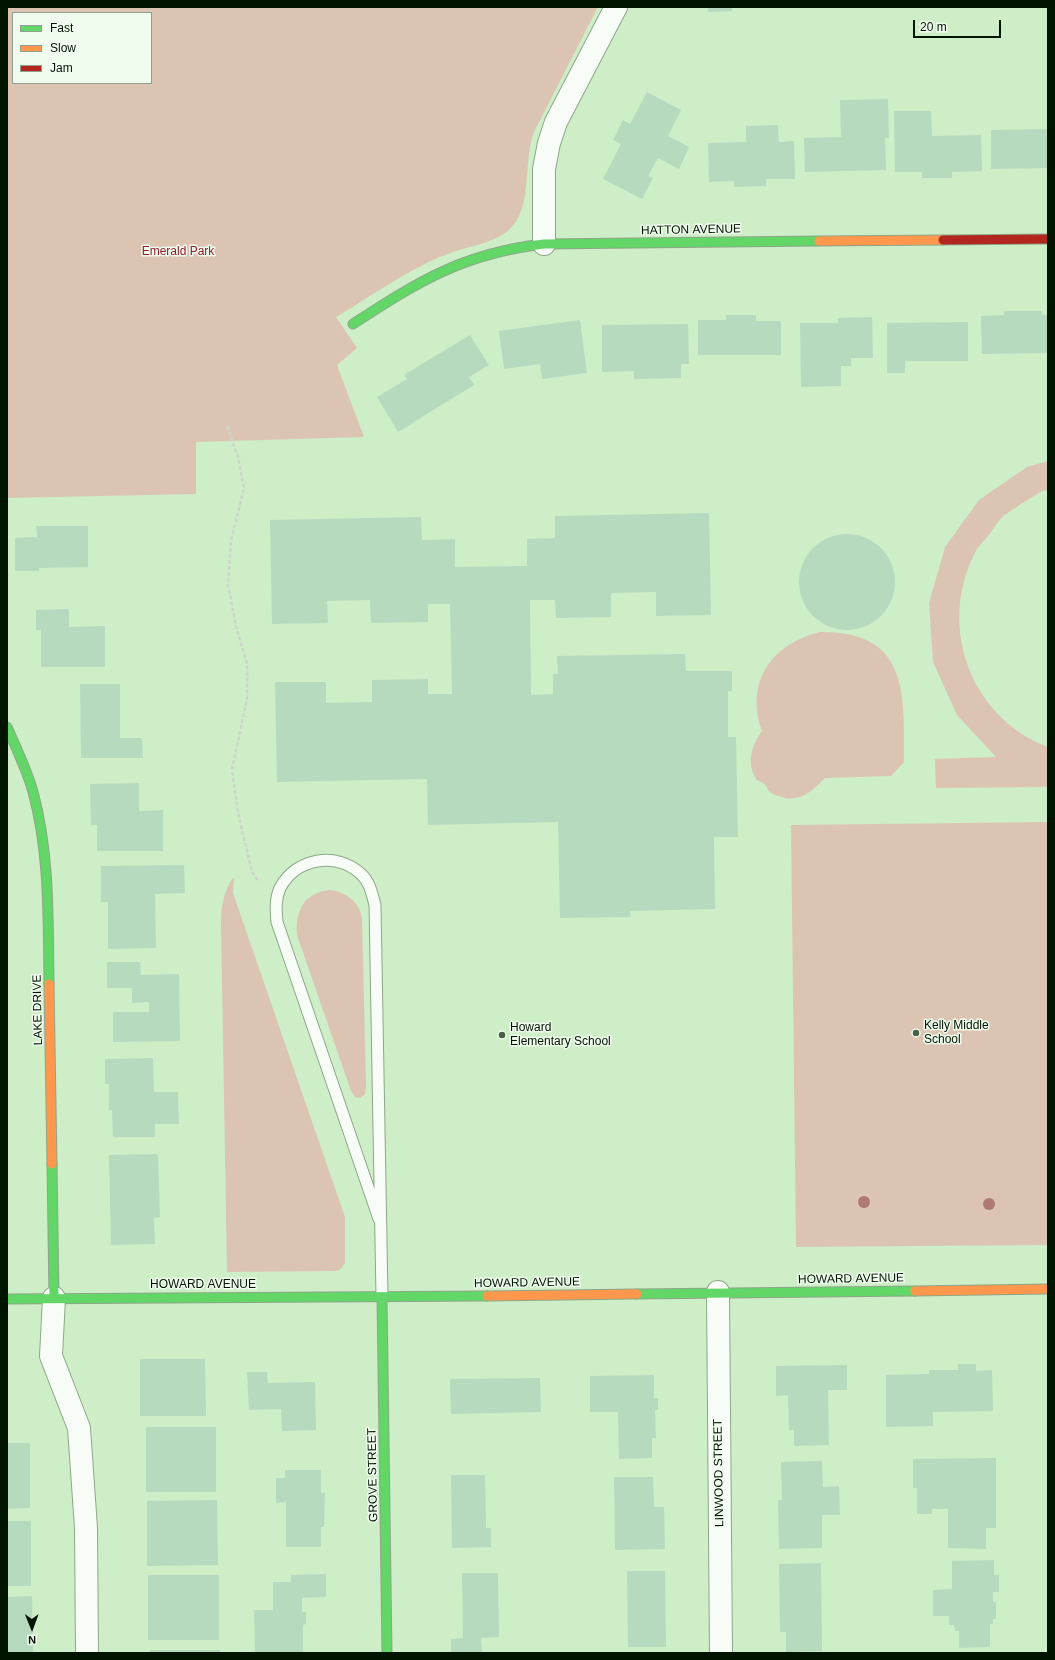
<!DOCTYPE html>
<style>
body{margin:0}
#map{position:relative;width:1055px;height:1660px;overflow:hidden;background:#ceeec8;font-family:Arial,sans-serif}
canvas{display:block}
.frame{position:absolute;inset:0;border:8px solid #011400;pointer-events:none}
.legend{position:absolute;left:12px;top:12px;width:140px;height:72px;box-sizing:border-box;background:#f0fcee;border:1px solid #909f8f;margin:0;padding:5px 7px;list-style:none;font-size:12px;color:#011400}
.legend li{display:flex;align-items:center;gap:8px;height:20px}
.legend b{width:20px;border:1px solid #909f8f}
.north{position:absolute;left:12px;top:1608px;width:40px;height:40px;-webkit-text-stroke:3px #f0fcee;paint-order:stroke;rotate:179deg;font-size:11px;font-weight:700;line-height:16px;text-align:center;color:#011400}
.north::after{content:'';display:block;margin:auto;width:14px;height:18px;background:#011400;clip-path:polygon(50% 0,100% 100%,50% 72%,0 100%)}
.scale{position:absolute;left:913px;top:20px;width:88px;height:18px;box-sizing:border-box;border:2px solid #011400;border-top:0;padding-left:5px;font-size:12px;line-height:14px;white-space:nowrap;color:#011400;-webkit-text-stroke:3px #f0fcee;paint-order:stroke}
</style>
<div id="map">
<canvas width="1055" height="1660"></canvas>
<div class="frame"></div>
<ul class="legend">
<li><b style="height:5px;background:#63d668"></b>Fast</li>
<li><b style="height:5px;background:#ff974d"></b>Slow</li>
<li><b style="height:5px;background:#b3261e"></b>Jam</li>
</ul>
<div class="north">N</div>
<div class="scale">20 m</div>
</div>
<script>
const ctx = document.querySelector('canvas').getContext('2d');
ctx.lineJoin = 'round';
function fillPath(path, color) { ctx.fillStyle = color; ctx.fill(path, 'evenodd'); }
function strokePath(path, color, width, dash) { ctx.strokeStyle = color; ctx.lineWidth = width; ctx.lineCap = dash ? 'butt' : 'round'; ctx.setLineDash(dash || []); ctx.stroke(path); }
function drawText(font, color, halo, rows, align = 'center') {
  ctx.font = font + ' Arial,sans-serif'; ctx.lineWidth = 3; ctx.setLineDash([]); ctx.textBaseline = 'middle'; ctx.strokeStyle = halo; ctx.fillStyle = color; for (const [text, x, y, turn = 0] of rows) {
    ctx.save(); ctx.translate(x, y); ctx.rotate((+turn || 0) * Math.PI / 180); ctx.textAlign = isNaN(turn) ? turn : align; if (halo) ctx.strokeText(text, 0, 0); ctx.fillText(text, 0, 0); ctx.restore();
  }
}
const green = new Path2D(`
 M7 7H598L534 132C524 158 531 194 518 218 506 241 478 244 456 251 417 263 372 296 336 317L357 348 337 365 364 437 196 442V494L7 498ZM13 13H151V83H13Z
 M1048 461V490L1042 491C1030 499 1017 506 1006 514 999 519 994 528 989 535 985 540 980 544 977 549 936 623 969 717 1048 747V787L936 788 935 759 996 757 957 715 933 662 929 603 945 547 979 500 1027 467Z
 M820 632C910 631 904 695 904 762L891 776 825 778C814 790 799 803 782 797 778 796 773 795 770 792 764 785 768 784 757 780 746 765 751 745 762 731 745 682 771 644 820 632Z
 M1048 822V1245L796 1247 791 825Z
 M234 877 233 893 345 1217V1263L341 1269 336 1271 227 1272 221 923C221 908 224 888 234 877Z
 M329 890C346 892 359 901 362 918L366 1085 365 1094 360 1098 355 1097 351 1091 297 935C295 911 304 893 329 890Z`);
const building = new Path2D(`
 M708 7H732V11L708 12Z
 M647 92 681 110 668 136 689 147 679 169 658 158 648 176 653 178 642 199 603 179 621 144 613 140 623 120 630 124Z
 M888 99 889 138H885L886 170 805 172 804 138 841 137 840 100Z
 M894 111H931L932 136 981 135 982 171 952 172V178H922V172H895Z
 M778 125 779 142 794 141 795 179H766V186L734 187V181L709 182 708 143 746 142V126Z
 M1048 129V168L991 169V130Z
 M1004 311H1042V315H1048V353L982 354 981 316 1004 315Z
 M726 315H756V321H781V355H698V320H726Z
 M872 317 873 358H851V366H841V386L801 387 800 323H838V318Z
 M580 320 587 373 542 379 540 364 504 369 499 331Z
 M968 322V361H905V373H887V323Z
 M688 324 689 364H681V378L634 379V371L602 372V325Z
 M470 335 489 365 469 377 474 385 398 432 377 397 407 379 404 375Z
 M709 513 711 615 656 616V592L611 593V617L556 618 555 600H530L531 695 553 694V674H558L557 656 685 654 686 671H732V691H728V737H736L738 837H714L715 909 630 911 631 917 560 918 558 822 428 825 427 779 277 782 275 682H326V703L372 702V680L428 679V694H452L450 604H428V622L371 623 370 600 327 601 328 623 272 624 270 520 421 517 422 540 455 539V567L527 566V539L555 538V516Z
 M36 526H88V567L39 568V571H15V538L37 537Z
 M799 582a48 48 0 1 1 96 0a48 48 0 1 1-96 0Z
 M69 609V627L105 626V667H41V630H36V610Z
 M80 684H120V738H142L143 758H81Z
 M139 783V811L163 810V851H97V825H91L90 784Z
 M184 865 185 893 155 894 156 948 108 949V902H101V866Z
 M107 962H140L141 975 179 974 180 1041 113 1042V1012H149V1002L132 1003V988H107Z
 M153 1058 154 1092H178L179 1124H155V1137H113L112 1110H109V1084H105V1059Z
 M158 1154 160 1217 154 1218 155 1244 111 1245 109 1155Z
 M140 1359H205L206 1416H140Z
 M958 1364H976V1371L992 1370 993 1411 933 1412V1426L886 1427V1375L929 1374V1370H958Z
 M847 1365V1390H828L829 1445 794 1446V1430H789L788 1395 776 1396V1366Z
 M247 1372H267L268 1383 315 1382 316 1430 282 1431 281 1409 249 1410Z
 M654 1375V1398H658V1410H655L656 1438H652V1458L619 1459 618 1412H590V1376Z
 M540 1378 541 1412 451 1414 450 1379Z
 M146 1427H216V1492H146Z
 M7 1443H30V1508L7 1509Z
 M996 1458V1528H986V1549L948 1548V1509H932V1514H917V1488H913V1459Z
 M822 1461 823 1487 839 1486 840 1515H822V1548L779 1549 778 1500H782L781 1462Z
 M285 1470H321V1493H325L324 1527H321V1547H286V1502L276 1503V1478H285Z
 M451 1475H485L486 1528H491V1547L452 1548Z
 M614 1477H653L654 1507H664L665 1549 615 1550Z
 M217 1500 218 1565 147 1566V1501Z
 M7 1521H31V1586H7Z
 M994 1560V1575H999V1592H993V1602H996V1619H993V1624H990V1647L959 1648V1631H955L954 1625H949V1616H933V1590L952 1589V1561Z
 M821 1563 822 1651 786 1652V1632H780L779 1564Z
 M627 1571H665L666 1647H628Z
 M462 1573H498L499 1637 481 1638 482 1653H451V1639L463 1638Z
 M326 1574V1597L302 1598V1612H306V1624L303 1625V1652L255 1653 254 1610H273V1582H291V1575Z
 M148 1575H219V1640H148Z
 M32 1596 33 1653H7V1597Z
 M150 1650H220V1653H150Z`);
const path = new Path2D(`
 M227 426 238 457 244 488 231 541 228 584 236 626 247 664V699L232 769 238 813 252 872 259 882`);
const lane = new Path2D(`
 M379 1219 277 922C276 910 275 899 280 888 296 858 336 851 361 874 370 882 372 894 375 905L382 1297`);
const street = new Path2D(`
 M544 244V169L549 143 556 122 616 7
 M718 1292 721 1653
 M54 1298 51 1356 79 1428 86 1528 87 1653`);
const fast = new Path2D(`
 M353 324C419 281 464 253 544 244L819 241
 M7 727C16 748 27 770 33 792 50 854 48 920 49 984
 M52 1164 54 1298
 M637 1294 915 1291
 M382 1297 387 1653
 M7 1299 487 1296`);
const slow = new Path2D(`
 M819 241 943 240
 M49 984 52 1164
 M915 1291 1048 1289
 M487 1296 637 1294`);
const jam = new Path2D(`
 M943 240 1048 239`);
const trees = [
 [864,1202],
 [989,1204]
];
const markers = [
 [916,1033,4,"#496046"],
 [502,1035,4,"#496046"]
];
const streetNames = [
 ["HATTON AVENUE",691,230,-1],
 ["LAKE DRIVE",38,1010,-91],
 ["HOWARD AVENUE",851,1279,-1],
 ["HOWARD AVENUE",527,1283,-1],
 ["HOWARD AVENUE",203,1285],
 ["LINWOOD STREET",719,1473,-91],
 ["GROVE STREET",373,1475,-91]
];
const parkNames = [
 ["Emerald Park",178,252]
];
const poiNames = [
 ["Kelly Middle",924,1026],
 ["School",924,1040],
 ["Howard",510,1028],
 ["Elementary School",510,1042]
];
fillPath(green, '#dcc4b2');
fillPath(building, '#b6dabe');
strokePath(lane, '#8ea689', 13);
strokePath(street, '#8ea689', 24);
strokePath(fast, '#8ea689', 11);
strokePath(slow, '#8ea689', 11);
strokePath(jam, '#8ea689', 11);
strokePath(path, '#ccd6cb', 2.5, [4, 2]);
strokePath(lane, '#f8fcf7', 11);
strokePath(street, '#f8fcf7', 22);
strokePath(fast, '#63d668', 9);
strokePath(slow, '#ff974d', 9);
strokePath(jam, '#b3261e', 9);
ctx.fillStyle = '#ad7971';
for (const [x, y] of trees) { ctx.beginPath(); ctx.arc(x, y, 6, 0, 2 * Math.PI); ctx.fill(); }
for (const [x, y, r, color] of markers) { const dot = new Path2D(); dot.arc(x, y, r, 0, 2 * Math.PI); ctx.fillStyle = color; ctx.fill(dot); strokePath(dot, '#f0fcee', 1.5); }
drawText('12px', '#011400', '#f0fcee', streetNames);
drawText('12px', '#921a29', '#f0fcee', parkNames);
drawText('12px', '#011400', '#f0fcee', poiNames, 'left');
</script>
